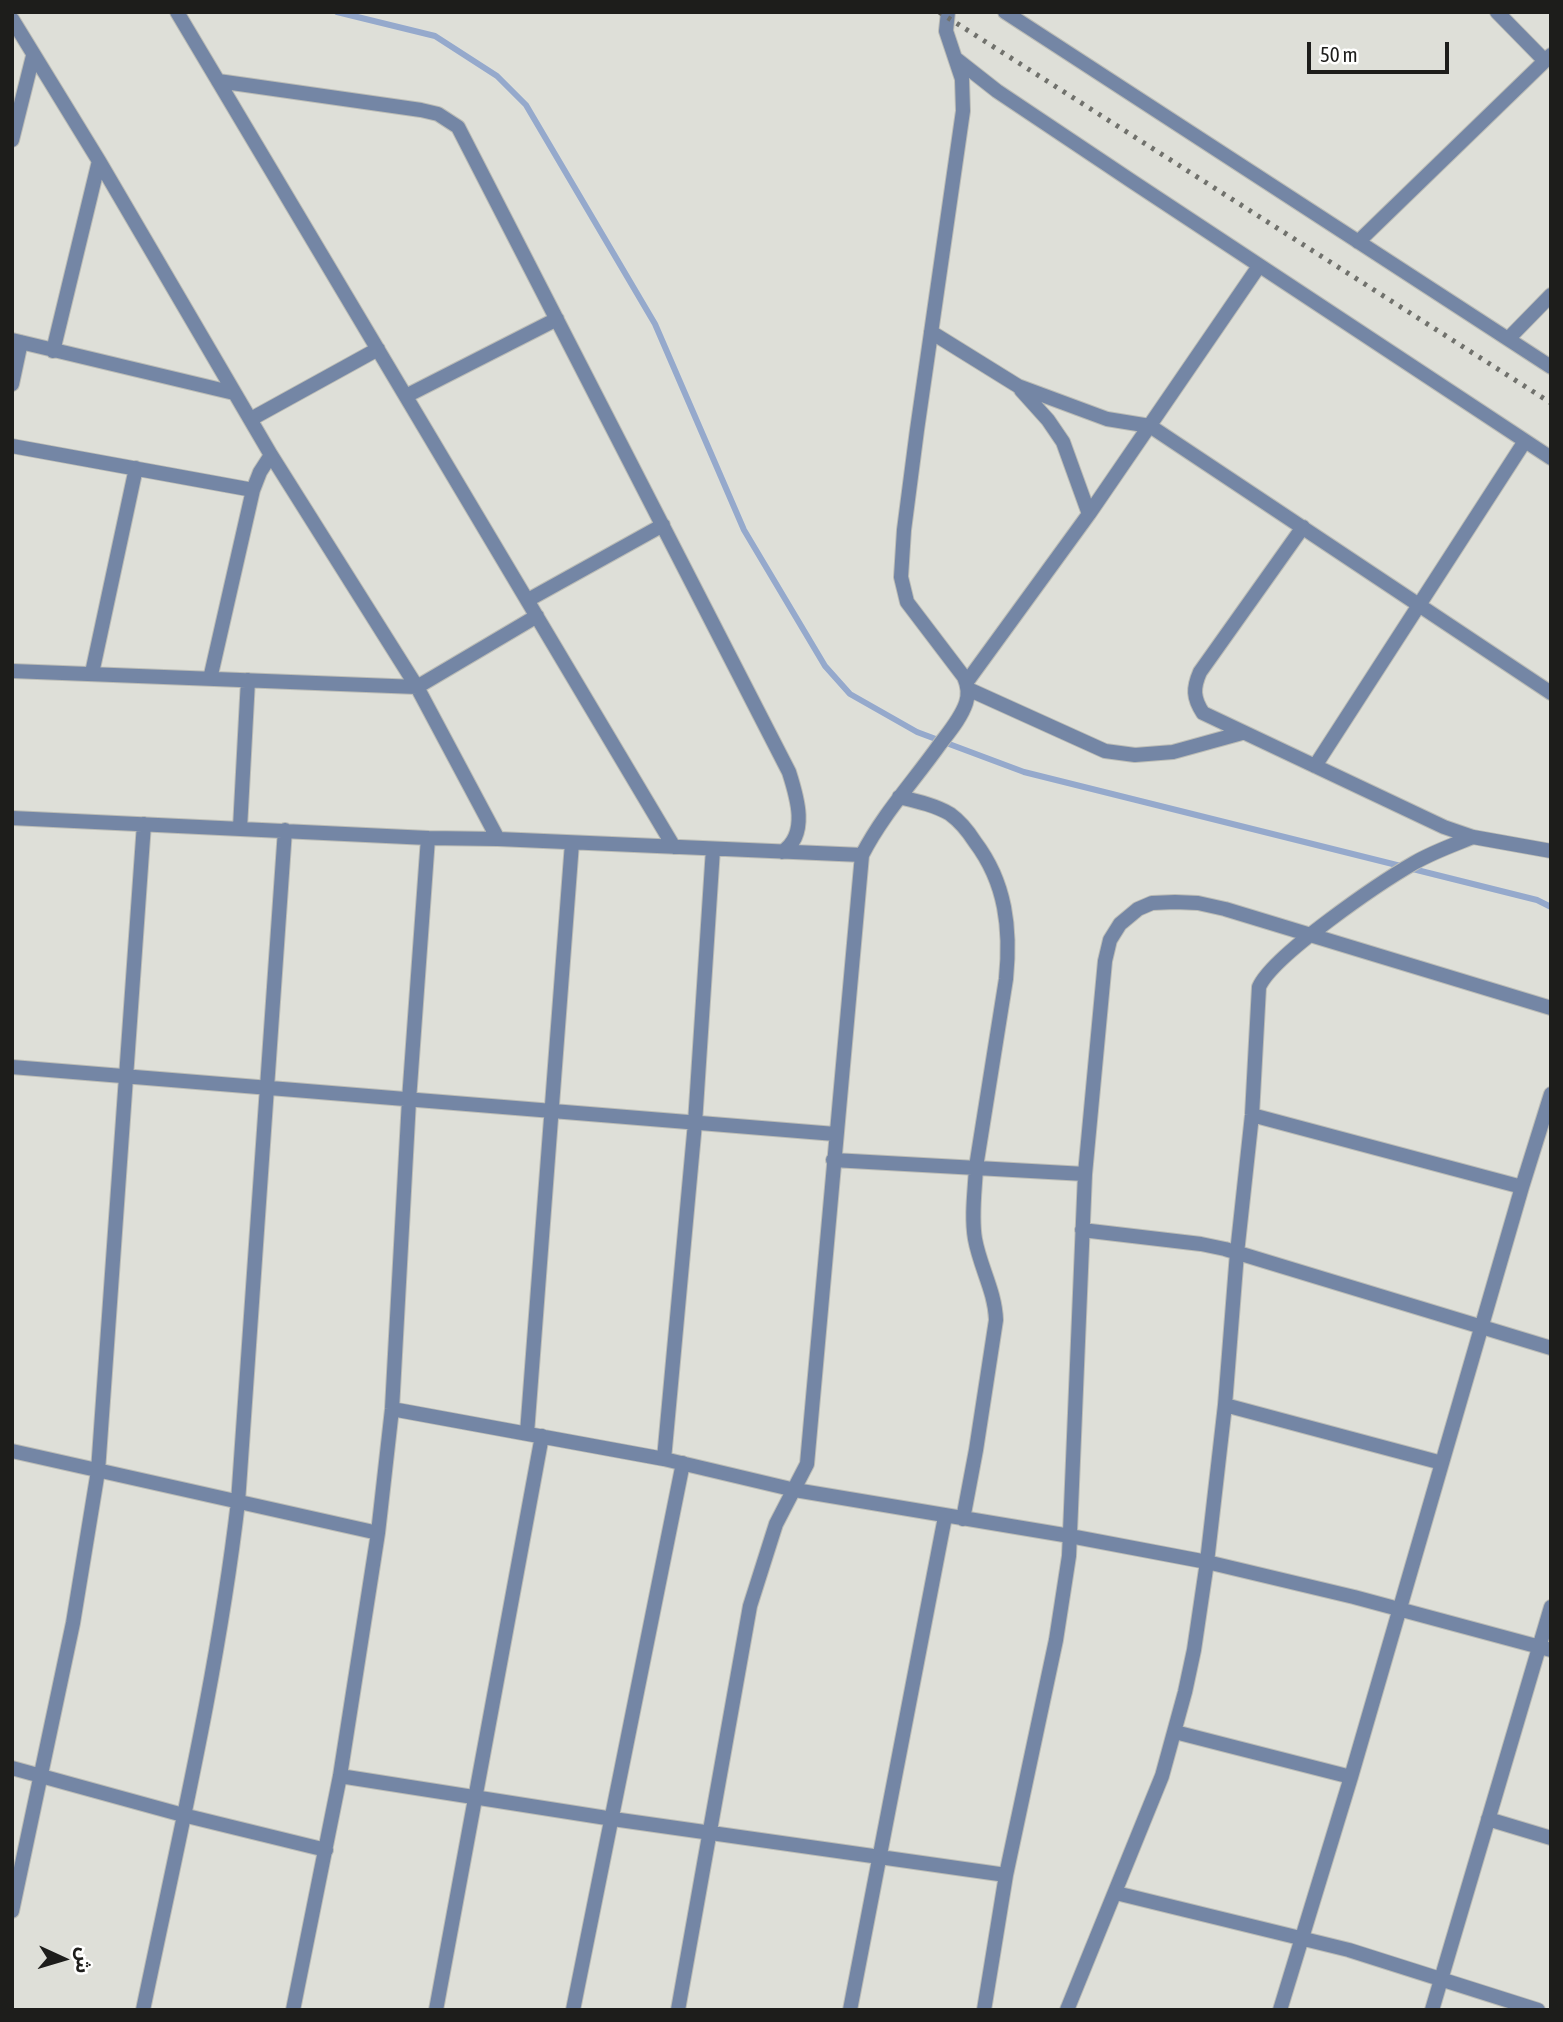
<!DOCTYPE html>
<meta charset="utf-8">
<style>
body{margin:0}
#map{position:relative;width:1563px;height:2022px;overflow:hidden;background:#dedfd8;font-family:"Asap Condensed","Noto Sans Arabic",sans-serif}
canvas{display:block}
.frame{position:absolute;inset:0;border:14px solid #1d1d1b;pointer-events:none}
.north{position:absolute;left:28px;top:1924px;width:70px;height:70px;-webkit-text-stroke:5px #fffffe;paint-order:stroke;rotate:94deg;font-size:19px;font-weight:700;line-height:28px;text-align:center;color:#1d1d1b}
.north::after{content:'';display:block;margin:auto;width:24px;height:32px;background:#1d1d1b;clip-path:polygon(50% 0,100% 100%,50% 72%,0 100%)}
.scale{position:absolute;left:1307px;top:42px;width:142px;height:32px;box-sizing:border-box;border:4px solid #1d1d1b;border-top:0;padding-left:9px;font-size:21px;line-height:24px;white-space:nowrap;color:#1d1d1b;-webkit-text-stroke:5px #fffffe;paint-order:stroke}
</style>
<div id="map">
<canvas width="1563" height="2022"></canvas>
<div class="frame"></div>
<div class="north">ش</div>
<div class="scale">50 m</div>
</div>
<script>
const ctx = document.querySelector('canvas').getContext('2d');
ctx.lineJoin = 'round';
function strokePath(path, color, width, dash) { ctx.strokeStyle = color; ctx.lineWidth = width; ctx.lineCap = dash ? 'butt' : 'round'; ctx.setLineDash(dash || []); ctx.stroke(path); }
const stream = new Path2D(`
 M337 12 435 36 497 76 526 105 655 324 744 530 825 666 850 694 917 732 1024 772 1537 900 1551 907`);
const minor = new Path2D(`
 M177 12 674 847
 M1005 12 1551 367
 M1497 12 1545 61
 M12 19 99 161 271 455 417 687 498 839
 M955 58 997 91 1133 182 1551 458
 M218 81 421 110 438 114 458 127 789 772C797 797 809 835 782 852
 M12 140 33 56
 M1358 242 1551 55
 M931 332 1018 386 1107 419 1150 426 1551 693
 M1508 339 1551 295
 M12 340 234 393
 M53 351 99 161
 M12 384 21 342
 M1021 390 1048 420 1063 442 1089 514
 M406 396 557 319
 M251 419 378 349
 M12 446 253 490
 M1303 527 1200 672C1193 688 1193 698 1203 713L1444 827 1473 837 1551 851
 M528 600 663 525
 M12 671 417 687 537 616
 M92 673 136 468
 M210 679 253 490 260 472 271 455
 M966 683 1089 514 1259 266
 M968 689 1105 751 1135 755 1173 752 1242 733
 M1315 766 1525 441
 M899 797C916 801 935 805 950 814 961 822 968 831 975 842 1006 883 1011 929 1006 979L976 1167C975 1190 971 1216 975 1239 980 1267 995 1291 996 1320L976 1450 963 1519
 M12 818 428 838 498 839 862 855
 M240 828 248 680
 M12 1067 835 1134
 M1252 1115 1522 1187
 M833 1160 1085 1174
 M1082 1230 1201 1244 1225 1249 1551 1348
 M1225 1405 1442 1463
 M392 1409 664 1459 795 1490 1070 1536 1207 1562 1354 1597 1551 1650
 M527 1433 572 843
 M12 1451 378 1533
 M664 1459 695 1123 713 849
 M1175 1732 1351 1777
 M12 1768 183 1815 326 1850
 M340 1776 613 1819 1006 1875
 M1488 1819 1551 1838
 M1116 1893 1349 1950 1538 2010
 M12 1911 73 1623 98 1471 144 824
 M143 2010C178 1841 218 1673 238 1502L285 830
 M293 2010 340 1776 378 1533 392 1409 409 1100 428 838
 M436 2010 542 1436
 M573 2010 683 1463
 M678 2010 750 1606 776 1524 807 1464 862 855C883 814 913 782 940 744 949 732 961 718 966 703 969 694 968 686 964 677L907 602 901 577 904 530 917 430 963 111 962 79 946 31 948 12
 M850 2010 945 1517
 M984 2010 1006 1875 1056 1640 1069 1556 1085 1174 1105 961 1110 940 1120 924 1138 909 1152 903 1175 902 1198 903 1225 909 1551 1008
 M1067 2010 1162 1776 1185 1692 1194 1650 1207 1562 1225 1405 1237 1253 1252 1115 1259 987C1273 955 1381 882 1414 863 1433 852 1453 845 1473 837
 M1280 2010 1351 1777 1522 1187 1551 1094
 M1432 2010 1551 1607`);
const rail = new Path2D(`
 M939 12 1551 403`);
strokePath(stream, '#95a9cc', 6);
strokePath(minor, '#bbbcb6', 16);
strokePath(minor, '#7486a5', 14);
strokePath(rail, '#70716c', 5, [3.5, 7]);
</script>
